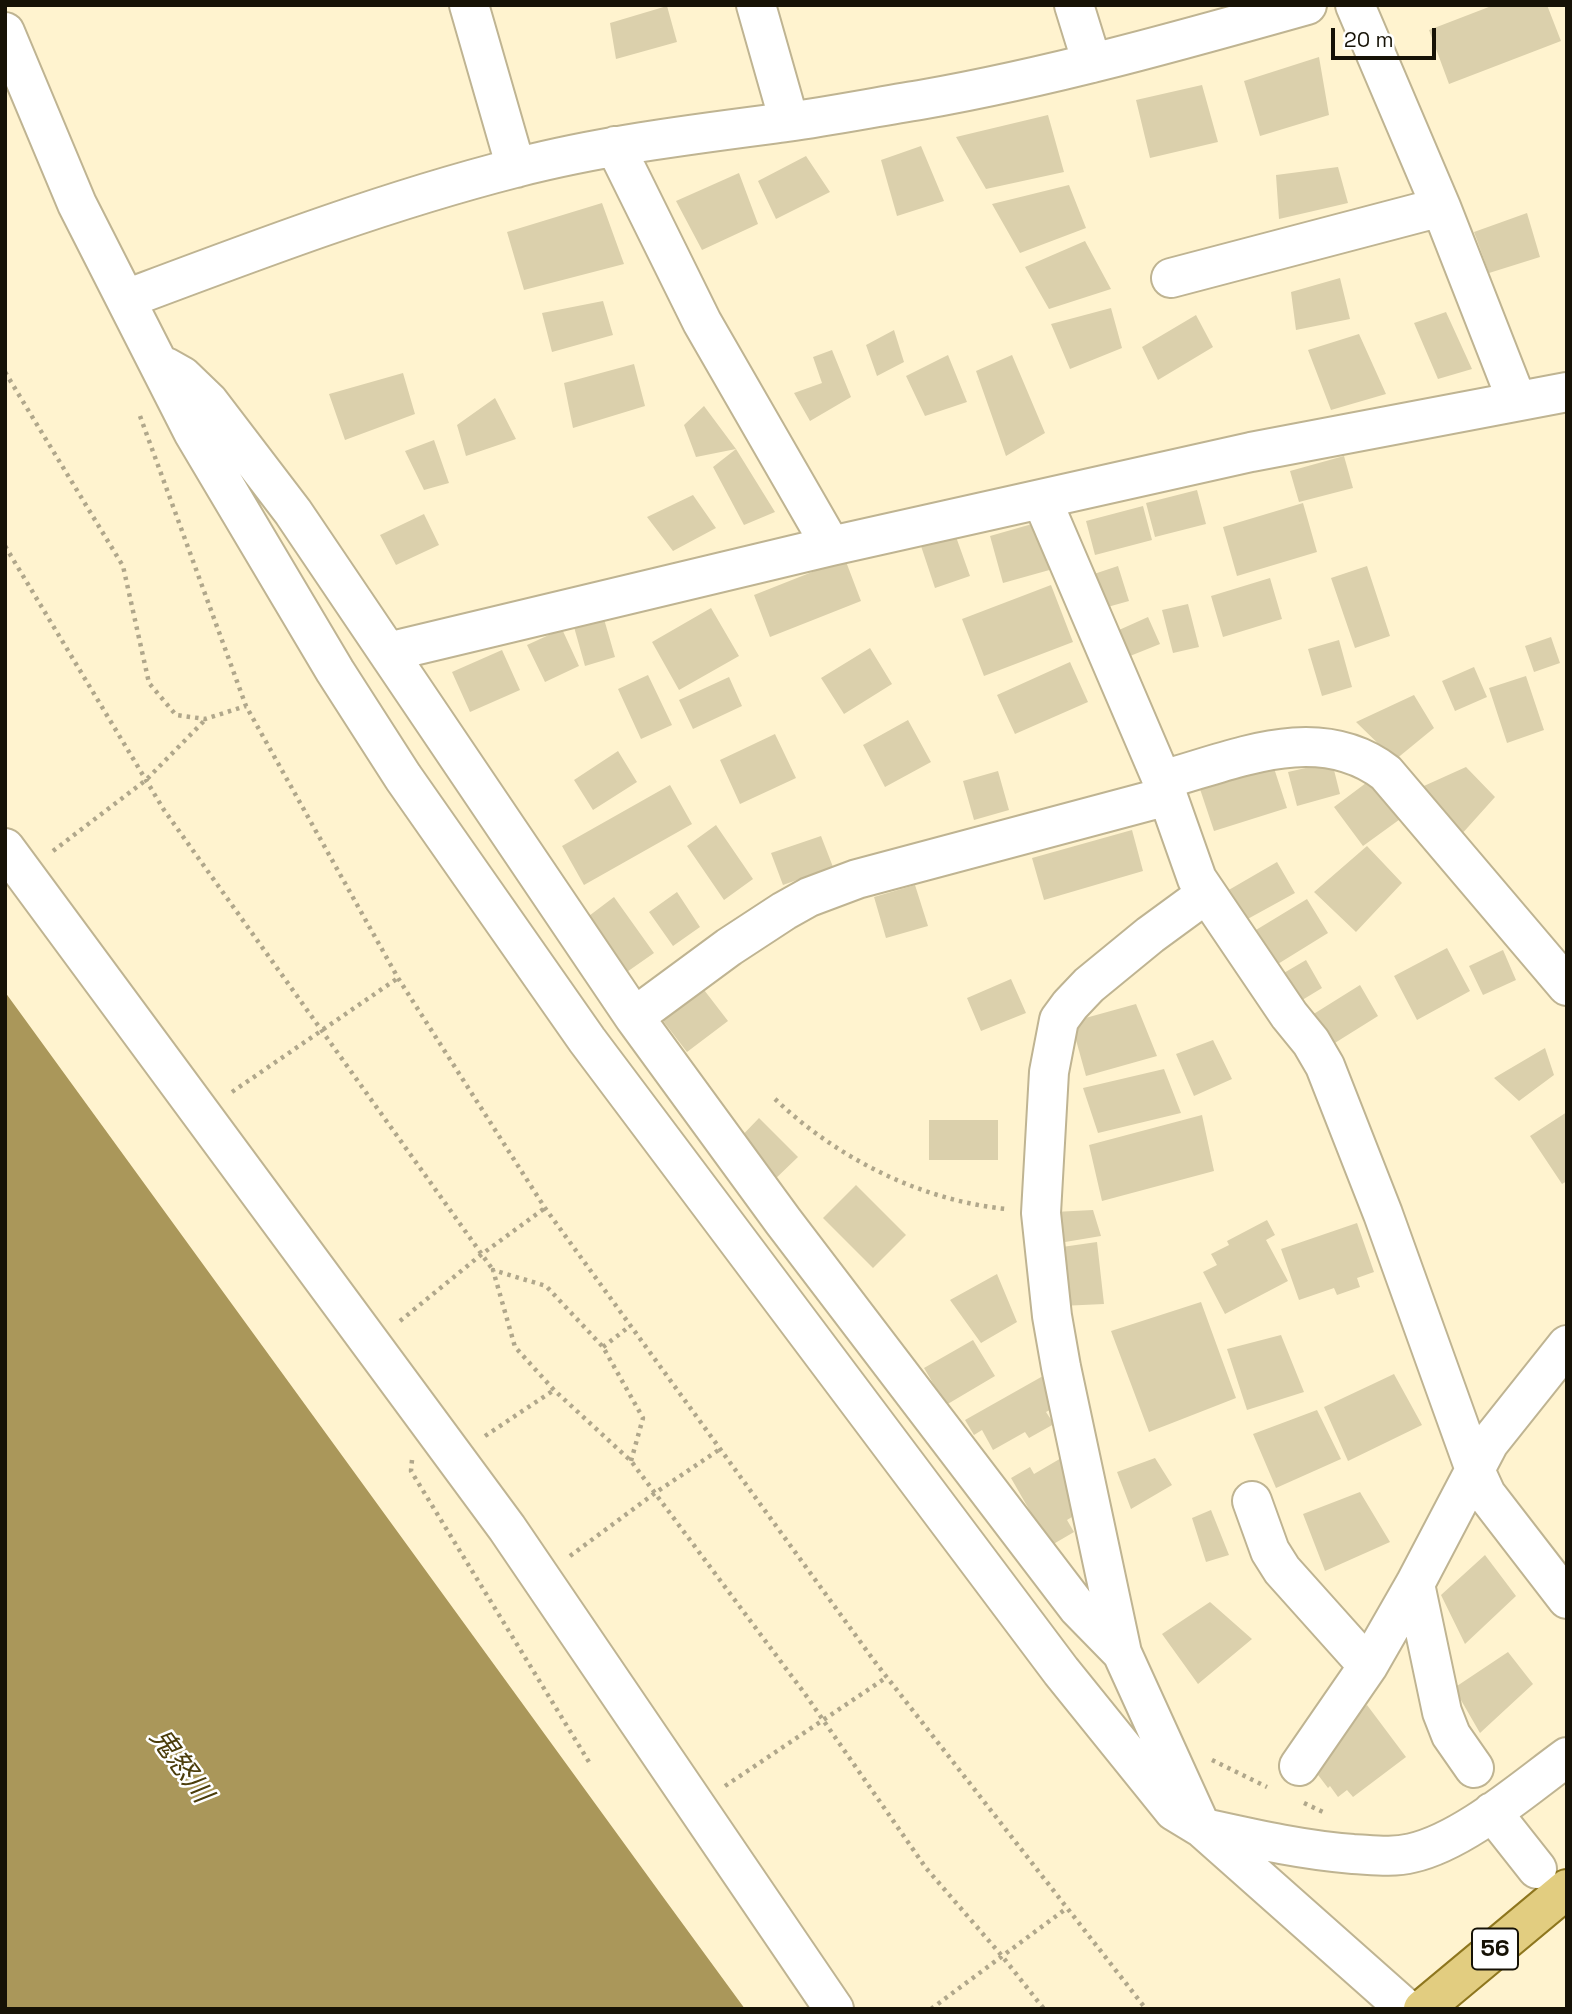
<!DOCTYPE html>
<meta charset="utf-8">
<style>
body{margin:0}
#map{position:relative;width:1572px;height:2014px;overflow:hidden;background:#fff3cf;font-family:"Space Grotesk",sans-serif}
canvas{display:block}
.frame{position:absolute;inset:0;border:7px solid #161206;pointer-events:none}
.scale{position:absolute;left:1331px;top:28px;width:105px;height:32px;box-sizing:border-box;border:4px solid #161206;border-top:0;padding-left:9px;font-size:21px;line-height:24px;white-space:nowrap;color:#161206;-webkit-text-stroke:5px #fff;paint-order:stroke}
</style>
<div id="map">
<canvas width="1572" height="2014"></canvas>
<div class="frame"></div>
<div class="scale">20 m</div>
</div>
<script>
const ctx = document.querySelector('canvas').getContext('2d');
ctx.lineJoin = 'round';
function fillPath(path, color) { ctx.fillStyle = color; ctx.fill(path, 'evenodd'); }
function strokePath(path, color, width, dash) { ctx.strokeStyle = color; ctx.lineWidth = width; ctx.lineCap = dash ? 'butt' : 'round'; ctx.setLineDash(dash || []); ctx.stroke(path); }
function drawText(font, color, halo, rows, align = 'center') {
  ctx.font = font + ' "Space Grotesk","Noto Sans JP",sans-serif'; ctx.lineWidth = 5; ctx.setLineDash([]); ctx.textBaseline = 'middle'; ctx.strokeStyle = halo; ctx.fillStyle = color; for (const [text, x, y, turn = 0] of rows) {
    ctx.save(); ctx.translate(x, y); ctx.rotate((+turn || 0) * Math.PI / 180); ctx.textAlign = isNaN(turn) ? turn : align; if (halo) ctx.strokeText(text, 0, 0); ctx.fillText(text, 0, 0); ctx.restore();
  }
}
const water = new Path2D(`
 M5 992 666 1901 745 2009H5Z`);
const building = new Path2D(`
 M1494 5H1547L1561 41 1449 84 1429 30Z
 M667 6 677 42 616 59 610 23Z
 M1319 57 1329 115 1260 136 1244 81Z
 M1202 85 1218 142 1150 158 1136 100Z
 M1048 115 1064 172 986 189 956 137Z
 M921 146 944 201 897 216 881 160Z
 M806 156 830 192 776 219 758 181Z
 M1338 167 1348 203 1279 219 1276 175Z
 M739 173 758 224 702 250 676 201Z
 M1069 185 1086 228 1020 253 992 204Z
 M602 203 624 264 524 290 507 232Z
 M1527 213 1540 257 1489 273 1474 232Z
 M1085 241 1111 289 1049 309 1025 267Z
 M1340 278 1350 319 1296 330 1291 292Z
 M603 301 613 335 552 352 542 313Z
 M1111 308 1122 348 1070 369 1051 324Z
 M1446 312 1472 369 1438 379 1414 323Z
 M1196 315 1213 347 1158 380 1142 347Z
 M894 330 904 362 877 376 866 345Z
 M1359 334 1386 394 1331 410 1308 350Z
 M832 350 851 397 810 421 794 393 822 383 813 357Z
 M948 355 967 402 925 416 906 376Z
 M1012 355 1045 433 1006 456 976 371Z
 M634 364 645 406 573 428 564 383Z
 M403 373 415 414 345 440 329 394Z
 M495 398 516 439 466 456 457 425Z
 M704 406 736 449 696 457 684 425Z
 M434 440 449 483 424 490 405 451Z
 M736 449 775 512 744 525 713 467Z
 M1344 456 1353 488 1299 502 1290 471Z
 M1197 490 1206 524 1155 537 1146 503Z
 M693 495 716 528 673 551 647 517Z
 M1303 503 1317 552 1237 576 1223 527Z
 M1143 506 1152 540 1095 555 1086 521Z
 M424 514 439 545 396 565 380 535Z
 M1039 522 1053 569 1003 583 990 536Z
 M955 534 970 576 935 588 921 546Z
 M845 559 861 601 770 637 754 595Z
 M1118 566 1129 601 1104 608 1094 574Z
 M1367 566 1390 636 1355 648 1331 578Z
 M1270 578 1282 619 1223 637 1211 596Z
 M1051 585 1073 642 984 676 962 619Z
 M1188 604 1199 647 1173 653 1162 610Z
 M711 608 739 656 679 690 652 642Z
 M1148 617 1160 644 1130 656 1119 630Z
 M604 619 615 657 585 666 574 627Z
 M562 629 579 666 545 682 527 645Z
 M1551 637 1560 663 1534 672 1525 646Z
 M1339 640 1352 687 1322 696 1308 649Z
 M870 648 892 684 844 714 821 678Z
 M502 650 520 690 470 712 452 672Z
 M1070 662 1088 702 1015 734 997 695Z
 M1474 667 1487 697 1455 711 1442 681Z
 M648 675 672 725 641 739 618 689Z
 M1526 676 1544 730 1507 743 1489 688Z
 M729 677 742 706 693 729 679 700Z
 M1414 695 1434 728 1395 760 1356 722Z
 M908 720 931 762 885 787 863 745Z
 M775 734 796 778 740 804 720 760Z
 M618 751 637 782 593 810 574 780Z
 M1332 762 1340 794 1297 806 1288 772Z
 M1273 765 1287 808 1214 831 1200 789Z
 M1466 767 1495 797 1460 836 1415 790Z
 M998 771 1009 810 974 820 963 781Z
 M1374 777 1403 817 1363 846 1334 807Z
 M670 785 692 824 584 885 562 846Z
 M716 825 753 879 724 900 687 846Z
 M1132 830 1143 871 1044 900 1032 858Z
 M821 836 833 867 783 885 771 853Z
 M1367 846 1402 883 1356 932 1314 892Z
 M1277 862 1295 893 1244 921 1227 891Z
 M915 885 928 926 886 938 874 897Z
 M677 892 700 927 673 946 649 912Z
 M614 897 654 953 624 974 585 919Z
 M1307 899 1328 933 1273 967 1251 933Z
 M1447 948 1470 991 1417 1020 1394 976Z
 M1503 950 1516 980 1483 995 1469 966Z
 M1306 960 1322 988 1294 1005 1277 977Z
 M1011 979 1026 1013 981 1031 967 998Z
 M1360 985 1378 1016 1322 1051 1304 1020Z
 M701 986 728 1021 687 1052 660 1017Z
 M1136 1004 1157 1056 1086 1076 1071 1022Z
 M1213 1040 1232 1079 1194 1096 1176 1054Z
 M1545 1048 1554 1075 1519 1101 1494 1078Z
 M1164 1069 1181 1113 1098 1133 1083 1088Z
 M1567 1112V1181L1562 1184 1530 1136Z
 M1202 1115 1214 1171 1102 1201 1089 1145Z
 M759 1118 798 1157 772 1182 734 1144Z
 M929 1120H998V1160H929Z
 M856 1185 906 1235 873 1268 823 1218Z
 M1093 1210 1101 1236 1059 1243 1054 1212Z
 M1267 1220 1275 1235 1266 1240 1288 1281 1225 1314 1203 1272 1217 1265 1211 1254 1229 1245 1227 1241Z
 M1357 1223 1374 1272 1357 1278 1360 1287 1337 1295 1334 1288 1299 1300 1281 1249Z
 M1097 1242 1104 1304 1061 1306 1055 1248Z
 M997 1274 1017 1322 981 1343 950 1300Z
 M1201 1302 1236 1398 1149 1432 1111 1331Z
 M1281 1335 1304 1392 1247 1410 1227 1349Z
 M973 1340 995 1376 946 1405 924 1368Z
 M1394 1374 1422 1425 1348 1461 1324 1407Z
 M1043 1376 1059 1405 1046 1412 1054 1424 1029 1438 1025 1432 993 1450 982 1430 974 1435 965 1420Z
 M1317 1410 1341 1459 1276 1488 1253 1434Z
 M1063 1457 1082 1511 1067 1520 1074 1532 1050 1546 1011 1478 1030 1467 1034 1474Z
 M1155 1458 1172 1485 1131 1509 1117 1472Z
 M1360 1492 1390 1542 1325 1571 1303 1514Z
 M1211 1510 1229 1555 1206 1562 1192 1518Z
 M1485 1555 1516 1596 1465 1644 1441 1595Z
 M1210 1602 1252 1639 1198 1684 1162 1634Z
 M1508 1652 1533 1684 1480 1733 1454 1688Z
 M1367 1705 1406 1757 1353 1797 1347 1790 1338 1797 1330 1786 1328 1788 1312 1767 1339 1725Z`);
const path = new Path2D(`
 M5 372 123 566 149 683 176 715 205 719 246 706
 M140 416 246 706 398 978 545 1208 875 1662 1146 2009
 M5 546 164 810 493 1270
 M53 851 146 780 205 720
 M232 1092 398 978
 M775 1099C838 1159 920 1200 1006 1209
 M400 1321 482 1254 545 1208
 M603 1347 630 1326
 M485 1436 554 1390
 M412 1460 411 1471 589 1762
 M631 1461 643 1418 603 1347 546 1286 493 1270 515 1347 554 1390 631 1461 805 1694 926 1868 1002 1956 1044 2009
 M570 1556 655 1493 720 1449
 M1212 1760 1267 1787
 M725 1786 887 1677
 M1304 1803 1325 1813
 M931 2009 1067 1908`);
const minor = new Path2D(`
 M469 5 516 168
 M756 5 789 121
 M1074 5 1092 63
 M1355 5 1441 207 1517 401
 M5 32 77 204 193 432 335 671 403 777 587 1040 1061 1671 1174 1811 1202 1828 1406 2009
 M615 146 702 322 831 546
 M1171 278 1441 207
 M126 299C254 251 382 202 515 168 604 145 695 134 787 122 831 116 876 107 920 100 1051 77 1179 41 1307 5
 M166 367 182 376 209 402 293 512 634 1017 783 1221 1078 1608 1122 1653
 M1042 500 1162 780 1197 879 1289 1015 1311 1042 1325 1066 1383 1214 1475 1470 1486 1494 1567 1599
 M388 652 831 546 1251 452 1567 392
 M1162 780C1235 760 1318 721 1386 773L1567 986
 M5 848 507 1528 834 2009
 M634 1017 729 947 784 911 809 897 857 879 1168 796
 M1252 1501 1270 1551 1282 1570 1368 1666
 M1415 1584 1442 1712 1451 1735 1474 1768
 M1299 1766 1368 1666 1415 1584 1489 1443 1567 1345
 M1492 1812 1537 1869
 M1198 1820 1122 1653 1061 1367 1052 1316 1041 1213 1049 1072 1059 1020 1070 1005 1089 985 1150 935 1206 894
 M1204 1828C1254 1839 1302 1850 1353 1854 1373 1855 1392 1858 1412 1853 1464 1841 1523 1789 1567 1757`);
const major = new Path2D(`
 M1423 2009 1567 1889`);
const shields = [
 [1495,1949,46]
];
const shieldNames = [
 ["56",1495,1949]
];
const waterNames = [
 ["鬼怒川",180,1766,54]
];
fillPath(water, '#aa975a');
fillPath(building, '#dbd0ac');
strokePath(minor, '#bfb492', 42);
strokePath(major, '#8e761e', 42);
strokePath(path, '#b0a78b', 4.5, [3.5, 5]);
strokePath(minor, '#fff', 38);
strokePath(major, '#e2cd80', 38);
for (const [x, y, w] of shields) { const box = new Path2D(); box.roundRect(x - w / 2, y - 20.5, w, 41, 5); ctx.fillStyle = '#fff'; ctx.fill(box); strokePath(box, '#161206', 2); }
drawText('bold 24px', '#161206', null, shieldNames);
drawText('italic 28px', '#4b3d0b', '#fff', waterNames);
</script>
